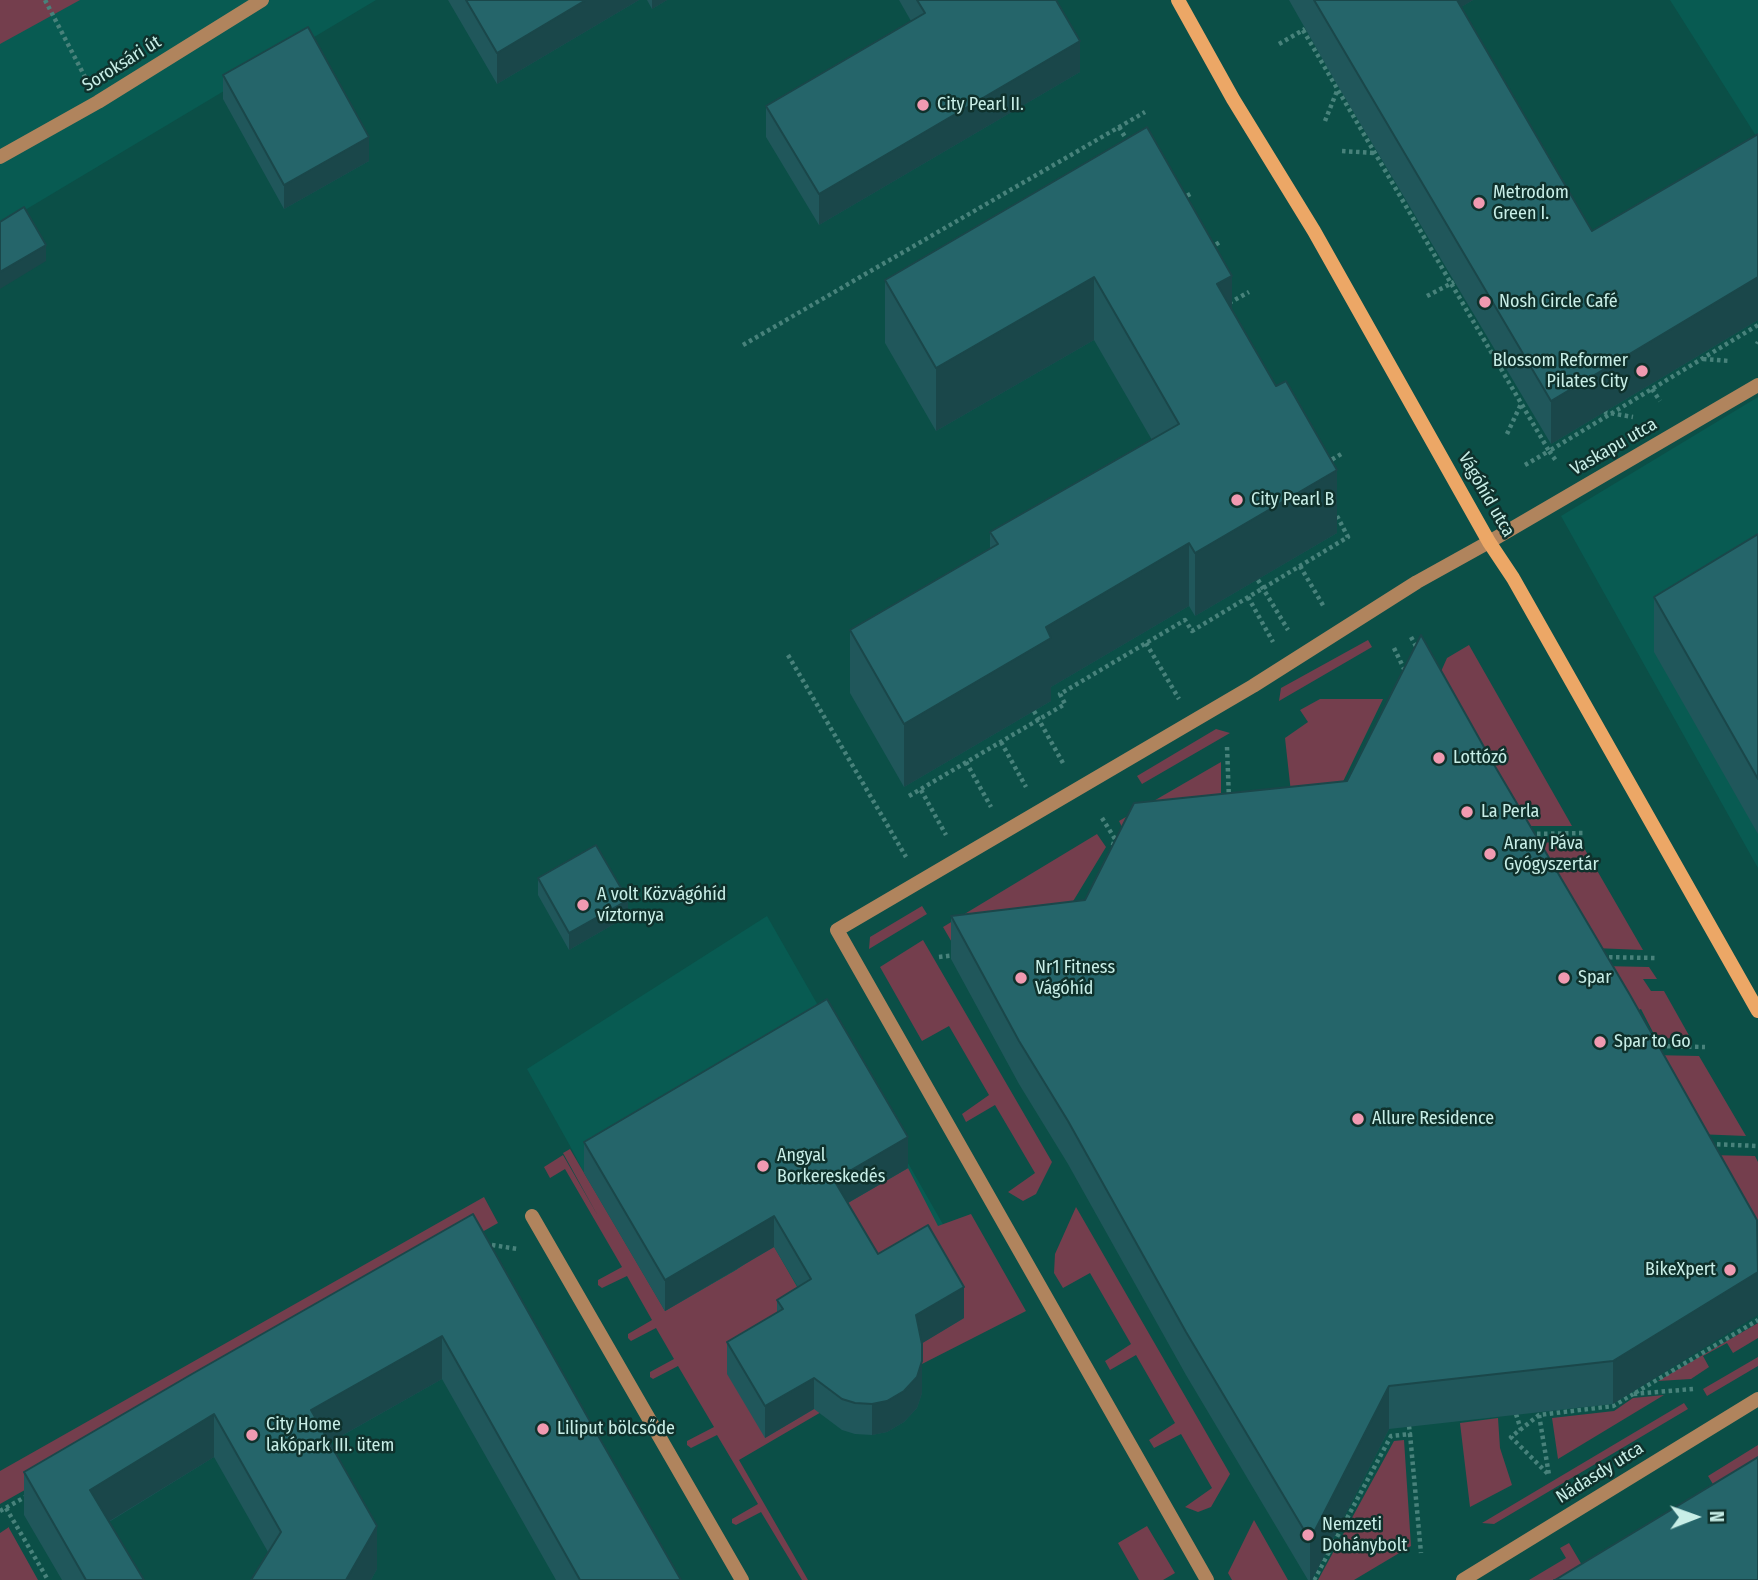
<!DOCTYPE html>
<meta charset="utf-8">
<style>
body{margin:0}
#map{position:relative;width:1758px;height:1580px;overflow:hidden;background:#0b4f47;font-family:"Fira Sans Condensed",sans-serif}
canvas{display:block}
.north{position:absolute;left:1660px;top:1482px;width:70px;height:70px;-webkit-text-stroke:5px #0f312c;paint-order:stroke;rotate:89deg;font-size:19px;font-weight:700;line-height:28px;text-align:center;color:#c8eee7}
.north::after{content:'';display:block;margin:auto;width:24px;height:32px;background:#c8eee7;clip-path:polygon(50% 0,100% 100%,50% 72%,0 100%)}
</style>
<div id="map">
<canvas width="1758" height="1580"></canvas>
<div class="north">N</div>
</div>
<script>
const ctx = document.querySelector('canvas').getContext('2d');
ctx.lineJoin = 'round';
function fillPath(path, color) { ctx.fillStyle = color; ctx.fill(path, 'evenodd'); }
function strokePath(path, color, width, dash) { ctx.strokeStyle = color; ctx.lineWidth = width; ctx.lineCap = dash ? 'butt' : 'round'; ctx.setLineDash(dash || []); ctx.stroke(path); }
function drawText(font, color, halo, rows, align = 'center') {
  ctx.font = font + ' "Fira Sans Condensed",sans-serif'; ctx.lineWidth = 5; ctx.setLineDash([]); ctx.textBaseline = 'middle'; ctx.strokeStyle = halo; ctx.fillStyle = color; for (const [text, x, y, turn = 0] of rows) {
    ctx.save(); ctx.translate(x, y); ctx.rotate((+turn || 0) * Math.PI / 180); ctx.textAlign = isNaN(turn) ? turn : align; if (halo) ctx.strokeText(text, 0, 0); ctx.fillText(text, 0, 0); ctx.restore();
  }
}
const built = new Path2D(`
 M0 0H376L0 225Z
 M1670 0H1758V139Z
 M1758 397V868L1561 516Z
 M767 916 993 1312 730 1454 569 1144 527 1069Z`);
const green = new Path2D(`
 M0 0H80L0 44Z
 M1368 640 1372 647 1279 701 1281 688Z
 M1469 645 1572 826H1526L1439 676 1447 658Z
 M1320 699H1383L1321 827 1295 829 1285 738 1308 722 1300 710Z
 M1216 729 1230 733 1142 784 1137 776Z
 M1221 762V794L1194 824 1125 833 1119 821Z
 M1097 834 1106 847 1058 926 957 951 943 927Z
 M1580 841 1643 950 1594 948 1537 843Z
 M922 906 927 914 869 949 870 937Z
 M923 940 1052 1162 1036 1194 1023 1201 1008 1192 1035 1173 995 1105 966 1122 962 1114 989 1095 949 1026 922 1041 880 967Z
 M1603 966 1649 967 1657 979H1643L1651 991H1664L1691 1039 1656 1038 1641 1009 1629 1014Z
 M1652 1055 1699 1056 1746 1136 1696 1134Z
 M570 1149 665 1311 736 1270 773 1245 811 1311 820 1405 823 1411 739 1460 808 1580H802L761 1512 736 1525 732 1523V1519L758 1504 717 1435 691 1448 687 1445V1441L714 1427 678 1366 653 1379 650 1377V1372L674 1359 656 1328 631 1341 628 1338V1334L652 1320 627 1276 602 1288 598 1285V1280L622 1267 565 1169 550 1178 544 1167 563 1155 598 1216 563 1153Z
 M1708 1155 1755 1156 1758 1162V1242Z
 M908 1168 938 1226 971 1214 1026 1311 920 1365 875 1287 837 1209Z
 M484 1197 498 1223 0 1504V1471Z
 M1076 1207 1230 1474 1211 1507 1198 1512 1185 1507 1212 1488 1181 1434 1154 1448 1149 1440 1175 1423 1136 1355 1110 1370 1105 1361 1131 1344 1090 1273 1063 1288 1054 1273 1055 1254Z
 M1758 1323V1338L1733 1353 1727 1343 1703 1356 1709 1367 1691 1379 1658 1381Z
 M1758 1357V1366L1707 1396 1703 1389Z
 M1664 1395 1558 1459 1552 1418 1614 1411 1633 1398Z
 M1684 1403 1688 1409 1494 1524 1482 1523Z
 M1498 1418 1500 1448 1512 1485 1470 1507 1460 1423Z
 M1404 1440 1411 1546 1354 1580H1318L1394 1441Z
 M1758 1445V1472L1719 1494 1708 1476Z
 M1254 1520 1288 1580H1232L1228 1573Z
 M1147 1526 1175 1573 1163 1580H1139L1118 1543Z
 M9 1527V1528L38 1580H0V1533Z
 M1569 1543 1586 1572 1573 1580H1529L1566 1558 1560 1548Z`);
const path = new Path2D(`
 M45 0 85 77
 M1303 30 1549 451 1758 325
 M1279 44 1305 29
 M1325 121 1337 91
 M1119 127 1128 142
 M1342 151 1374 153
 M1181 199 1192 193
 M1210 248 1220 242
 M1427 296 1454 282
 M1229 303 1249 292
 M1757 344 1758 342
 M743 345 1145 112
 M1703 359 1729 361
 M1652 389 1660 401
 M1604 412 1633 417
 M1507 434 1521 404
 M1326 463 1343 453
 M1525 465 1549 451 1557 462
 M1300 566 1324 607
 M1258 580 1288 630
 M1248 597 1273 642
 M1411 637 1418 650
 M1146 643 1179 699
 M1394 648 1406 673
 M788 655 906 857
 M1034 711 1064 765
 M1001 742 1026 787
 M1227 747 1229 799
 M966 762 991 807
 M921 790 946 835
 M909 796 1065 704 1060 694 1185 620 1192 631 1348 537 1336 514
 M1102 818 1115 839 1112 848
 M1530 834 1585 833
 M939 957 956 955
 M1602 957 1655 958
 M1653 1046 1705 1047
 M1710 1144 1758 1146
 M485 1244 518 1249
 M1693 1389 1633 1394 1758 1320
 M1516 1414 1521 1430
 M1539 1415 1549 1475 1511 1437 1539 1415 1613 1406 1633 1394
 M1409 1426 1410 1434
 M6 1508 48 1580
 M0 1511 27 1496
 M1314 1580 1391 1436 1410 1434 1421 1553`);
const lane = new Path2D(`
 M532 1216 742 1580
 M1207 1580 837 930 1253 686 1417 582 1489 542`);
const street = new Path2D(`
 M0 157 98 102 262 0
 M1489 542 1758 385
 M1463 1580 1758 1399`);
const secondary = new Path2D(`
 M1178 0 1233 99 1314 231 1489 542 1513 578 1758 1011`);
const wall = new Path2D(`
 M448 0H639L497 84Z
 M647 0H667L652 9Z
 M899 0H1056L1080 72 819 225 766 137V106L911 21Z
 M1289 0H1473L1461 7 1592 231 1758 134V320L1551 444 1335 81Z
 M223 75 369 161 284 209 223 99Z
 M1147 127 1337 533 1195 616 1189 606 1051 687V701L904 787 850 693V630L990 549V532L1152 440 1094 340 936 431 885 343V280Z
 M1758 534V834L1654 652V597Z
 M1493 763 1630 995 1613 1404 1389 1429 1312 1580H1308L1186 1375 1068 1164 1019 1084 951 959V916L1085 900 1347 781Z
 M538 878 628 916 569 950 538 895Z
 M584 1142 908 1168 848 1203 878 1254 964 1318 922 1343V1393L917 1408 904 1422 887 1432 872 1435 855 1434 842 1430 814 1409 765 1438 727 1374V1342L777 1313V1300L798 1287 774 1247 665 1311 584 1173Z
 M473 1214 596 1432 681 1580H556L442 1379 329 1443 377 1569 371 1580H251L268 1552 214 1457 109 1522 144 1580H62L24 1515V1472Z`);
const shadedWall = new Path2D(`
 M586 0H639L497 84V53Z
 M652 0H667L652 9Z
 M1443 0H1473L1443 18Z
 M1080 41V72L819 225V194Z
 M369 137V161L284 209V185Z
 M46 245V261L0 289V272Z
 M1232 276V339L1217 284Z
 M1094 277V340L936 431V368Z
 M1758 277V320L1551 444V401Z
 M1337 470V533L1195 616V553Z
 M1189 543V606L1051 687V701L904 787V724L1046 627Z
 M628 900V916L569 950V933Z
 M908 1137V1168L834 1211V1180Z
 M774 1216V1247L665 1311V1280Z
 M1758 1272V1315L1613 1404V1361Z
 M964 1287V1318L916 1347V1315Z
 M442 1336V1379L311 1453V1410Z
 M922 1344V1393L917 1408 904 1422 887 1432 872 1435V1404Z
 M814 1378V1409L765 1438V1406Z
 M1389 1386V1429L1312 1580H1310V1540Z
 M214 1414V1457L90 1533V1490Z
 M377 1526V1569L371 1580H346Z`);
const building = new Path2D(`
 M466 0H586L497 53Z
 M917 0H1056L1080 41 819 194 766 106 925 13Z
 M1314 0H1457L1592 231 1758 134V277L1551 401Z
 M308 27 369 137 284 185 223 75Z
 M1147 127 1232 276 1217 284 1276 386 1286 381 1337 470 1195 553 1189 543 1046 627 1051 638 904 724 850 630 998 544 990 532 1179 424 1094 277 936 368 885 280Z
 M24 207 46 245 0 272V222Z
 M1758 534V779L1654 597Z
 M1421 635 1493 763 1630 995 1757 1220 1758 1272 1613 1361 1389 1386 1310 1540 1186 1332 1068 1121 1019 1041 951 916 1085 900 1134 803 1347 781Z
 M596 845 628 900 569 933 538 878Z
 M827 999 908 1137 834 1180 878 1254 928 1225 964 1287 916 1315 922 1344V1361L917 1377 904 1391 887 1401 872 1404 855 1403 842 1399 814 1378 765 1406 727 1342 783 1309 777 1300 811 1279 774 1216 665 1280 584 1142Z
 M473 1214 596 1432 681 1580H580L442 1336 311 1410 377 1526 346 1580H251L281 1532 214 1414 90 1490 144 1580H86L24 1472 192 1374Z
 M1758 1457V1580H1554H1555Z`);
const markers = [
 [923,105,7,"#f19ab1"],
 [1479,203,7,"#f19ab1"],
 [1485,302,7,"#f19ab1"],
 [1642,371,7,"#f19ab1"],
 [1237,500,7,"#f19ab1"],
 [1439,758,7,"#f19ab1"],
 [1467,812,7,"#f19ab1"],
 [1490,854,7,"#f19ab1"],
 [583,905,7,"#f19ab1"],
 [1021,978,7,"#f19ab1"],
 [1564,978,7,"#f19ab1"],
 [1600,1042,7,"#f19ab1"],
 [1358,1119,7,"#f19ab1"],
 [763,1166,7,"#f19ab1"],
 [1730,1270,7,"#f19ab1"],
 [543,1429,7,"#f19ab1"],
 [252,1435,7,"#f19ab1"],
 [1308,1535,7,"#f19ab1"]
];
const streetNames = [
 ["Soroksári út",122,64,-32],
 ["Vaskapu utca",1614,447,-30],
 ["Vágóhíd utca",1486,495,60],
 ["Nádasdy utca",1600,1473,-32]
];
const poiNames = [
 ["City Pearl II.",937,105],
 ["Metrodom",1493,193],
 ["Green I.",1493,214],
 ["Nosh Circle Café",1499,302],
 ["Blossom Reformer",1628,361,"right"],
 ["Pilates City",1628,382,"right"],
 ["City Pearl B",1251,500],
 ["Lottózó",1453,758],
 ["La Perla",1481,812],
 ["Arany Páva",1504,844],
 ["Gyógyszertár",1504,865],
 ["A volt Közvágóhíd",597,895],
 ["víztornya",597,916],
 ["Nr1 Fitness",1035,968],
 ["Vágóhíd",1035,989],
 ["Spar",1578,978],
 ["Spar to Go",1614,1042],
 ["Allure Residence",1372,1119],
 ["Angyal",777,1156],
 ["Borkereskedés",777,1177],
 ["BikeXpert",1716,1270,"right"],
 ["City Home",266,1425],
 ["lakópark III. ütem",266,1446],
 ["Liliput bölcsőde",557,1429],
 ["Nemzeti",1322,1525],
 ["Dohánybolt",1322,1546]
];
fillPath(built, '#085b52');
fillPath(green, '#743e4d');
strokePath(path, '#48827b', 4.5, [3.5, 3.5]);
strokePath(lane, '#b0845d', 14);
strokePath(street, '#b0845d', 14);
strokePath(secondary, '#eca766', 14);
fillPath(wall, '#20575b');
fillPath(shadedWall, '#1a474a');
fillPath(building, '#25656a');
strokePath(building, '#1a474a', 2);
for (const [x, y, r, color] of markers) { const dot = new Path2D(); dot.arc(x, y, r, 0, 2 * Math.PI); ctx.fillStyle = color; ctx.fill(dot); strokePath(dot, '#0f312c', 2.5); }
drawText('18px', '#c8eee7', '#0f312c', streetNames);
drawText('18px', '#c8eee7', '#0f312c', poiNames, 'left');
</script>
